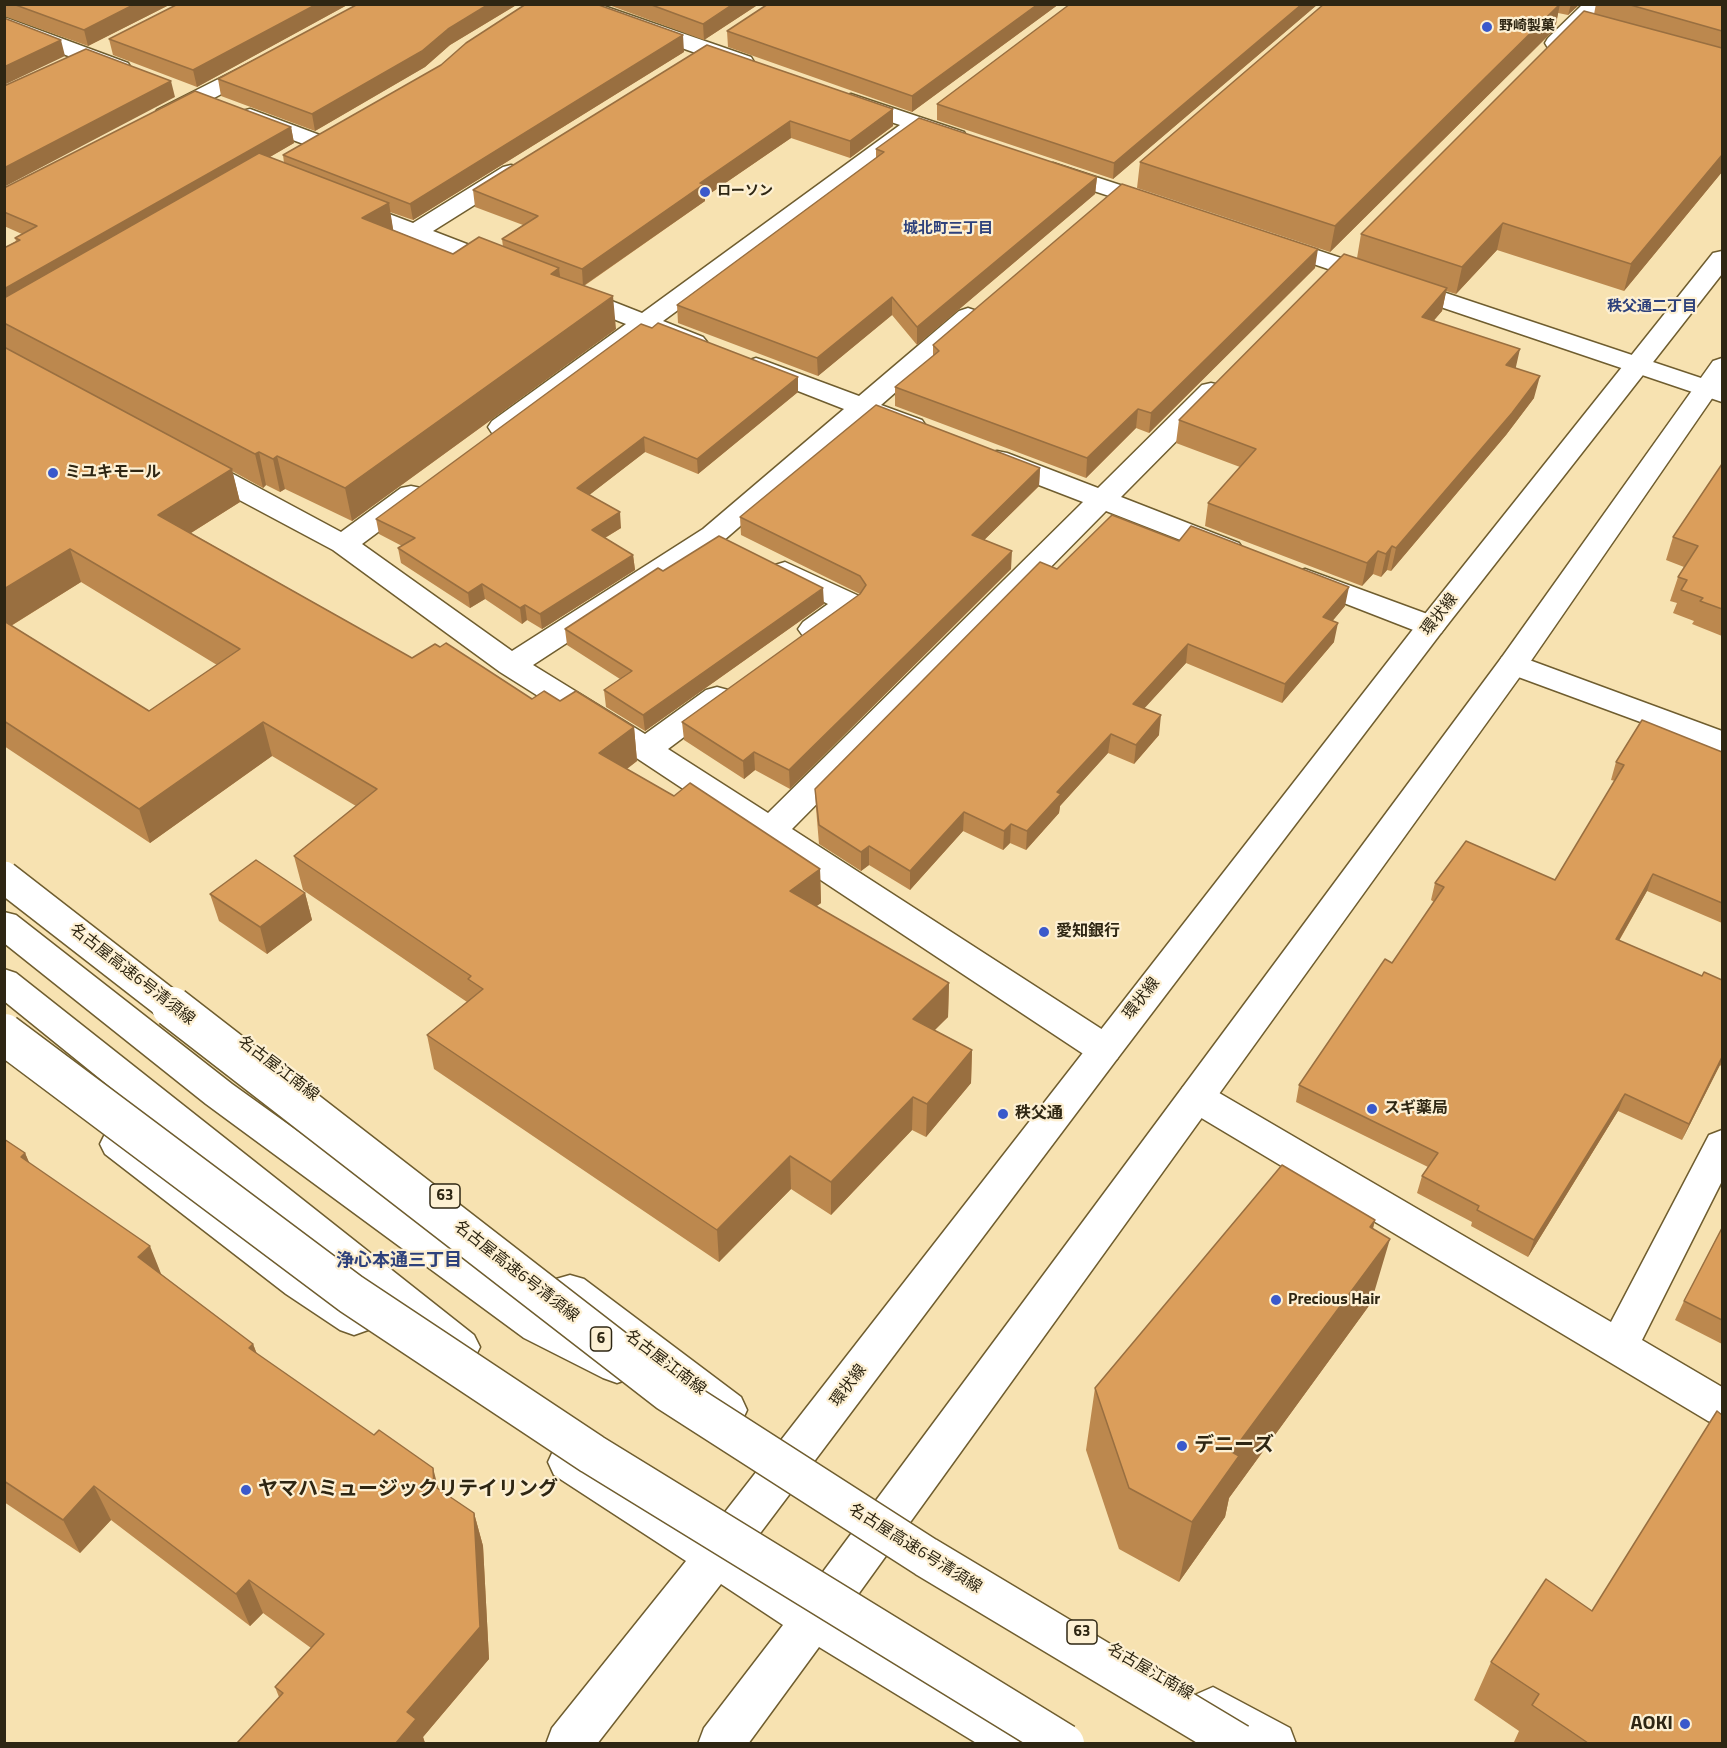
<!DOCTYPE html>
<meta charset="utf-8">
<style>
body{margin:0}
#map{position:relative;width:1727px;height:1748px;overflow:hidden;background:#f7e2b1;font-family:"Titillium Web",sans-serif}
canvas{display:block}
.frame{position:absolute;inset:0;border:6px solid #2e2613;pointer-events:none}
</style>
<div id="map">
<canvas width="1727" height="1748"></canvas>
<div class="frame"></div>
</div>
<script>
const ctx = document.querySelector('canvas').getContext('2d');
ctx.lineJoin = 'round';
function strokePath(path, color, width, dash) { ctx.strokeStyle = color; ctx.lineWidth = width; ctx.lineCap = dash ? 'butt' : 'round'; ctx.setLineDash(dash || []); ctx.stroke(path); }
function fillPath(path, color) { ctx.fillStyle = color; ctx.fill(path, 'evenodd'); }
function drawText(font, color, halo, rows, align = 'center') {
  ctx.font = font + ' "Titillium Web","Noto Sans JP",sans-serif'; ctx.lineWidth = 4.5; ctx.setLineDash([]); ctx.textBaseline = 'middle'; ctx.strokeStyle = halo; ctx.fillStyle = color; for (const [text, x, y, turn = 0] of rows) {
    ctx.save(); ctx.translate(x, y); ctx.rotate((+turn || 0) * Math.PI / 180); ctx.textAlign = isNaN(turn) ? turn : align; if (halo) ctx.strokeText(text, 0, 0); ctx.fillText(text, 0, 0); ctx.restore();
  }
}
const minor = new Path2D(`
 M567 4H598L751 57 754 62 751 67H735L570 8Z
 M1583 4H1605L1564 48H1548L1545 43 1548 38Z
 M4 17 128 63 131 68 128 73H112L4 31Z
 M260 58 268 59 271 64 268 69 173 120H157L154 115 157 110Z
 M851 94 964 132 967 137 964 142 956 144 920 132 663 321 703 337 707 342 703 347C685 352 664 339 647 332L510 433 501 435 492 433 488 427 492 421 626 324 563 299 560 294 563 289 572 287 581 289 642 313 900 125 843 106 840 101 843 96Z
 M250 109 325 137 328 142 325 147 317 149 242 121 239 116 242 111Z
 M1053 163 1166 200 1170 205 1166 210 1158 212 1045 175 1041 170 1045 165Z
 M511 165 519 167 523 172 519 177 433 231 511 261 514 266 511 271 502 273 344 212 340 207 344 202 352 200 413 223 503 167Z
 M1275 236 1722 385V402L1266 248 1263 243 1266 238Z
 M968 308 977 311 981 316 977 321 881 405 922 420 926 426 922 432C904 436 884 424 866 417L723 541 533 665 645 734 706 690 717 687 728 690 732 697 728 704 668 749 768 813 1083 502 987 465 983 459 987 453 997 451 1007 453 1098 488 1202 385 1211 383 1220 385 1224 391 1220 397 1121 497 1239 543 1243 549 1239 555 1229 558 1219 555 1106 511 792 829 1117 1039 1122 1049 1117 1059 1104 1063 1091 1059 635 757 500 672 333 550 187 472 183 466 187 460 197 458 207 460 341 532 401 488 411 486 421 488 425 494 421 500 362 544 512 651 703 529 844 409 747 371 743 366 747 361 756 358 765 361 859 396 959 311Z
 M785 562 859 596 864 603C852 621 823 641 803 636L798 629 803 622 828 604 775 577 771 571 775 565Z
 M1305 569 1441 619 1446 626 1441 633 1431 635 1421 633 1295 584 1291 578 1295 572Z
 M1513 654 1722 731V752L1502 671 1498 664 1502 657Z
 M1196 1083 1209 1087 1611 1322 1709 1135 1722 1130V1181L1642 1340 1722 1387V1426L1708 1421 1183 1107 1178 1097 1183 1087Z`);
const major = new Path2D(`
 M1722 251V274L1441 633 1117 1059 746 1552 808 1592 1502 657 1713 361 1722 358V384L1524 671 844 1614 1037 1728 1043 1744H978L819 1647 748 1744H698L704 1728 783 1625 721 1584 597 1744H546L552 1728 686 1561 554 1475 548 1462 554 1449 569 1443 584 1449 711 1530 1421 619 1713 253Z
 M118 1129 131 1134 314 1270 368 1306 374 1318 368 1330 354 1335 340 1330 286 1294 105 1154 100 1144 105 1134Z
 M570 1275 584 1279 741 1397 747 1410 741 1423 727 1428 713 1423 556 1303 551 1291 556 1279Z
 M1213 1687 1290 1728 1296 1744C1257 1744 1209 1748 1191 1709L1197 1694Z`);
const highway = new Path2D(`
 M4 912 16 915 232 1084 552 1314 631 1354 637 1366 631 1378 617 1383 603 1378 524 1338 206 1104 4 943Z
 M4 969 16 973 474 1335 480 1347 474 1359 460 1364 446 1359 4 1001Z`);
const highwayBridgeFar1 = new Path2D(`
 M4 877 174 1009`);
const highwayBridge = new Path2D(`
 M172 1007 669 1392 926 1557 1238 1744
 M4 1034 351 1294 592 1454 1064 1744`);
const wall = new Path2D(`
 M4 4H171L88 46 4 16Z
 M349 4 197 87 113 55 109 39Z
 M358 4H518L450 45 425 67 315 131 221 96 218 79Z
 M606 4H759L704 40Z
 M1059 4 912 112 728 47 727 31Z
 M1070 4H1318L1113 179 937 120V104Z
 M1324 4H1580L1568 15 1558 13 1555 29 1330 252 1137 188 1140 162Z
 M1596 4H1722V172L1624 291 1497 250 1456 294 1446 291 1442 311 1434 320 1516 368 1534 398 1506 435 1391 571 1387 570 1381 577 1373 574 1362 586 1205 526 1208 503 1240 467 1176 443 1179 420 1357 258 1361 234 1594 14Z
 M707 45 893 109V126L850 158 791 138 705 197V201L584 286 616 329 352 521 285 489 280 492 266 485 263 488 232 471 240 502 191 533 412 658 532 699 560 701 634 727 637 761 627 769 674 796 820 869 821 903 816 906 949 983 948 1017 934 1030 972 1050 971 1083 926 1137 912 1130 831 1215 791 1189 719 1262 434 1069 427 1035 467 1002 303 890 294 856 356 806 272 756 150 843 4 746V248L16 241 15 238 22 234 4 226V188L291 127 294 143 270 157 284 163 283 155 684 52 413 220 390 212 393 230 453 254 503 247 502 239 523 225 475 207 473 190ZM81 582 217 665 149 711 11 626Z
 M876 149 1097 177 1095 194 917 345 892 315 818 376 678 323 677 305 876 158Z
 M1315 268 1149 433 1136 428 1086 478 895 406V387L933 356V345Z
 M798 377V392L698 474 645 452 589 495 621 528 605 538 633 555 635 570 542 629 527 620 522 624 485 599 470 608 401 563 398 548 402 546 379 534 376 519Z
 M1722 464V636L1692 624 1694 621 1673 613 1677 603 1670 601 1678 577 1684 567 1666 560 1673 537Z
 M1040 468 1039 486 984 540 1011 569 790 789 755 770 744 779 684 740 682 722 860 594 741 535 740 517Z
 M1057 569 1345 606 1333 620 1334 642 1282 703 1186 663 1144 708 1159 735 1134 764 1108 753 1060 806 1059 813 1026 850 1010 843 1003 850 963 831 910 890 869 865 861 871 819 844 816 808 815 789Z
 M663 571 824 604 645 731 606 707 604 690 620 679 567 645 565 629Z
 M1722 752V923L1647 891 1619 941 1702 976 1722 980V1067L1720 1065 1682 1140 1618 1111 1528 1257 1471 1226 1472 1222 1417 1193 1422 1176 1428 1167 1296 1102 1299 1085 1392 963 1434 902 1431 900 1435 883 1555 880 1615 781 1611 780 1616 762Z
 M305 893 312 920 267 954 219 921 210 894Z
 M4 1139 25 1153 29 1163 161 1274 253 1344 257 1354 438 1489 474 1513 483 1546 489 1659 423 1737 425 1743H237L279 1697 275 1687 311 1648 263 1613 250 1626 111 1520 80 1553 4 1502Z
 M1375 1220 1373 1229 1371 1303 1229 1498 1225 1517 1179 1582 1119 1549 1086 1450 1095 1388Z
 M1722 1228V1344L1675 1320 1684 1301Z
 M1592 1611 1722 1743H1516L1514 1742 1519 1731 1474 1700 1491 1662Z`);
const shadedWall = new Path2D(`
 M135 4H171L88 46 84 30Z
 M317 4H349L197 87 193 70Z
 M489 4H518L450 45 425 67 315 131 312 114 448 29Z
 M733 4H759L704 40 703 24Z
 M1038 4H1059L912 112V96Z
 M1302 4H1318L1113 179 1114 163Z
 M1560 4 1555 29 1330 252 1335 226Z
 M1571 4H1580L1568 15Z
 M683 35 684 52 413 220 410 204Z
 M61 40 65 56 4 85V67Z
 M171 81 175 97 4 187V168Z
 M893 109V126L850 158V141Z
 M790 121 791 138 705 197V201L583 286 582 269 700 183Z
 M291 127 294 143 4 310V289Z
 M1722 155V172L1624 291 1631 264Z
 M1097 177 1095 194 917 345V327Z
 M389 203 394 235 362 218Z
 M1503 223 1497 250 1456 294 1462 267Z
 M1318 249 1315 268 1149 433 1151 413Z
 M559 268 563 300 551 274Z
 M1447 288 1442 311 1418 339 1422 317Z
 M613 296 616 329 352 521 345 488Z
 M892 297V315L818 376 817 358Z
 M1520 349 1515 371 1506 365Z
 M1540 376 1534 398 1506 435 1391 571 1396 548Z
 M798 377V392L698 474 697 459Z
 M1138 409 1136 428 1086 478 1087 458Z
 M644 437 645 452 579 503 577 488Z
 M259 452 266 485 263 488 255 454Z
 M277 456 285 489 280 492 273 459Z
 M1040 468 1039 486 971 553 972 535Z
 M232 469 240 502 167 548 158 515Z
 M620 512 621 528 593 545 592 530Z
 M1392 546 1387 570 1381 577 1386 554Z
 M70 549 81 582 4 630V589Z
 M1012 551 1011 569 790 789 789 770Z
 M1378 551 1373 574 1362 586 1367 563Z
 M633 555 635 570 542 629 540 614Z
 M482 584 485 599 470 608 468 593Z
 M1349 587 1345 606 1320 636 1323 617Z
 M823 588 824 604 645 731 643 715Z
 M525 605 527 620 522 624 520 608Z
 M1338 623 1334 642 1282 703 1285 684Z
 M1188 644 1186 663 1131 723 1133 704Z
 M1161 715 1159 735 1134 764 1136 745Z
 M263 722 272 756 150 843 139 809Z
 M634 727 637 761 603 787 599 753Z
 M1111 734 1108 753 1060 806 1059 813 1026 850 1027 831 1057 792Z
 M754 752 755 770 744 779 743 761Z
 M964 812 963 831 910 890V871Z
 M1011 824 1010 843 1003 850 1004 831Z
 M869 846V865L861 871V852Z
 M820 869 821 903 791 925 790 891Z
 M1653 874 1647 891 1610 956 1616 939Z
 M305 893 312 920 267 954 260 927Z
 M949 983 948 1017 912 1053 913 1019Z
 M972 1050 971 1083 926 1137 927 1104Z
 M1722 1057 1720 1065 1682 1140 1689 1124Z
 M1625 1094 1618 1111 1528 1257 1534 1240Z
 M913 1097 912 1130 831 1215V1182Z
 M25 1153 41 1189 21 1157Z
 M790 1156 791 1189 719 1262 717 1230Z
 M1375 1220 1358 1282 1390 1239 1371 1303 1229 1498 1225 1517 1179 1582 1192 1522 1232 1452 1370 1227Z
 M150 1246 164 1281 138 1257Z
 M253 1344 266 1379 249 1348Z
 M433 1468 442 1502 434 1486Z
 M94 1486 111 1520 80 1553 63 1520Z
 M474 1513 483 1546 489 1659 423 1737 425 1743H396Z
 M249 1580 263 1613 250 1626 236 1594Z`);
const building = new Path2D(`
 M13 4H135L84 30Z
 M178 4H317L193 70 109 39Z
 M358 4H489L448 29 422 51 312 114 218 79Z
 M526 4H596L683 35 410 204 283 155 441 65 466 43Z
 M649 4H733L703 24Z
 M768 4H1038L912 96 727 31Z
 M1070 4H1302L1114 163 937 104Z
 M1324 4H1560L1335 226 1140 162Z
 M1627 4H1722V31Z
 M1584 11 1722 48V155L1631 264 1503 223 1462 267 1361 234Z
 M4 18 61 40 4 67Z
 M707 45 893 109 850 141 790 121 700 183 704 184 582 269 502 239 538 216 473 190Z
 M86 49 171 81 4 168V86Z
 M195 91 291 127 4 289V248L20 240 15 238 37 226 4 212V188Z
 M919 118 1097 177 917 327 892 297 817 358 677 305 884 152 876 149Z
 M259 153 389 203 362 218 453 254 479 237 559 268 551 274 613 296 345 488 277 456 273 459 259 452 255 454 4 323V298Z
 M1122 184 1318 249 1151 413 1138 409 1087 458 895 387 939 351 933 345Z
 M1344 254 1447 288 1422 317 1520 349 1506 365 1540 376 1512 413 1396 548 1392 546 1386 554 1378 551 1367 563 1208 503 1256 449 1179 420Z
 M658 323 798 377 697 459 644 437 577 488 620 512 592 530 633 555 540 614 525 605 520 608 482 584 468 593 398 548 415 538 376 519 641 324 652 328Z
 M4 347 232 469 158 515 412 658 435 644 440 647 446 643 532 699 544 691 560 701 576 691 634 727 599 753 674 796 690 783 820 869 790 891 949 983 913 1019 972 1050 927 1104 913 1097 831 1182 790 1156 717 1230 427 1035 483 989 468 979 471 976 294 856 377 789 263 722 139 809 4 721V621L149 711 240 649 70 549 4 589Z
 M876 405 1040 468 972 535 1012 551 789 770 754 752 743 761 682 722 860 594 866 585 860 576 740 517Z
 M1722 464V609L1700 601 1703 598 1681 590 1687 580 1678 577 1698 546 1673 537Z
 M1112 515 1179 541 1191 526 1349 587 1323 617 1338 623 1285 684 1188 644 1133 704 1161 715 1136 745 1111 734 1057 792 1061 794 1027 831 1011 824 1004 831 964 812 910 871 869 846 861 852 819 825 815 789 1040 562 1057 569Z
 M719 536 823 588 643 715 604 690 632 671 565 629 658 568 663 571Z
 M1642 720 1722 752V903L1653 874 1616 939 1702 976 1704 972 1722 980V1057L1689 1124 1625 1094 1534 1240 1477 1210 1479 1206 1422 1176 1438 1153 1299 1085 1385 959 1392 963 1444 887 1435 883 1466 841 1555 880 1624 765 1616 762Z
 M256 860 305 893 260 927 210 894Z
 M4 1139 25 1153 21 1157 150 1246 138 1257 253 1344 249 1348 374 1435 379 1430 433 1468 434 1486 474 1513 480 1627 407 1712 416 1719 396 1743H237L283 1693 275 1687 324 1634 249 1580 236 1594 94 1486 63 1520 4 1481Z
 M1282 1165 1375 1220 1370 1227 1390 1239 1232 1452 1239 1456 1192 1522 1129 1488 1095 1388Z
 M1722 1228V1320L1684 1301Z
 M1717 1411 1722 1415V1743H1588L1532 1705 1539 1694 1491 1662 1546 1579 1592 1611Z`);
const markers = [
 [1487,27,6,"#3a59cb"],
 [705,192,6,"#3a59cb"],
 [53,473,6,"#3a59cb"],
 [1044,932,6,"#3a59cb"],
 [1372,1109,6,"#3a59cb"],
 [1003,1114,6,"#3a59cb"],
 [1276,1300,6,"#3a59cb"],
 [1182,1446,6,"#3a59cb"],
 [246,1490,6,"#3a59cb"],
 [1685,1724,6,"#3a59cb"]
];
const farPoinames = [
 ["野崎製菓",1499,27],
 ["ローソン",717,192]
];
const farNeighbourhoodnames = [
 ["城北町三丁目",948,229],
 ["秩父通二丁目",1652,307]
];
const shields = [
 [445,1196,30],
 [601,1339,21],
 [1082,1632,30]
];
const shieldNames = [
 ["63",445,1196],
 ["6",601,1339],
 ["63",1082,1632]
];
const poiNames = [
 ["ミユキモール",65,473],
 ["愛知銀行",1056,932],
 ["スギ薬局",1384,1109],
 ["秩父通",1015,1114],
 ["Precious Hair",1288,1300]
];
const streetNames = [
 ["環状線",1440,615,-52],
 ["名古屋高速6号清須線",132,975,38],
 ["環状線",1142,999,-52],
 ["名古屋江南線",278,1069,37],
 ["名古屋高速6号清須線",516,1272,38],
 ["名古屋江南線",665,1363,37],
 ["環状線",849,1386,-53],
 ["名古屋高速6号清須線",915,1549,32],
 ["名古屋江南線",1150,1672,30]
];
const neighbourhoodNames = [
 ["浄心本通三丁目",399,1262]
];
const nearPoinames = [
 ["デニーズ",1194,1446],
 ["ヤマハミュージックリテイリング",258,1490],
 ["AOKI",1673,1724,"right"]
];
strokePath(minor, '#6f5d2f', 3);
strokePath(major, '#6f5d2f', 3);
strokePath(highway, '#6f5d2f', 3);
fillPath(minor, '#fff');
fillPath(major, '#fff');
fillPath(highway, '#fff');
strokePath(highwayBridgeFar1, '#6f5d2f', 34, []);
strokePath(highwayBridge, '#6f5d2f', 43, []);
strokePath(highwayBridgeFar1, '#fff', 31);
strokePath(highwayBridge, '#fff', 40);
fillPath(wall, '#bc884e');
fillPath(shadedWall, '#996f40');
fillPath(building, '#db9e5b');
strokePath(building, '#996f40', 1.5);
for (const [x, y, r, color] of markers) { const dot = new Path2D(); dot.arc(x, y, r, 0, 2 * Math.PI); ctx.fillStyle = color; ctx.fill(dot); strokePath(dot, '#fdf0d3', 2); }
drawText('bold 14px', '#2e2613', '#fdf0d3', farPoinames, 'left');
drawText('bold 15px', '#2e417b', '#fdf0d3', farNeighbourhoodnames);
for (const [x, y, w] of shields) { const box = new Path2D(); box.roundRect(x - w / 2, y - 12, w, 24, 4.5); ctx.fillStyle = '#fdf0d3'; ctx.fill(box); strokePath(box, '#2e2613', 1.5); }
drawText('bold 15px', '#2e2613', null, shieldNames);
drawText('bold 16px', '#2e2613', '#fdf0d3', poiNames, 'left');
drawText('16px', '#2e2613', '#fdf0d3', streetNames);
drawText('bold 18px', '#2e417b', '#fdf0d3', neighbourhoodNames);
drawText('bold 20px', '#2e2613', '#fdf0d3', nearPoinames, 'left');
</script>
